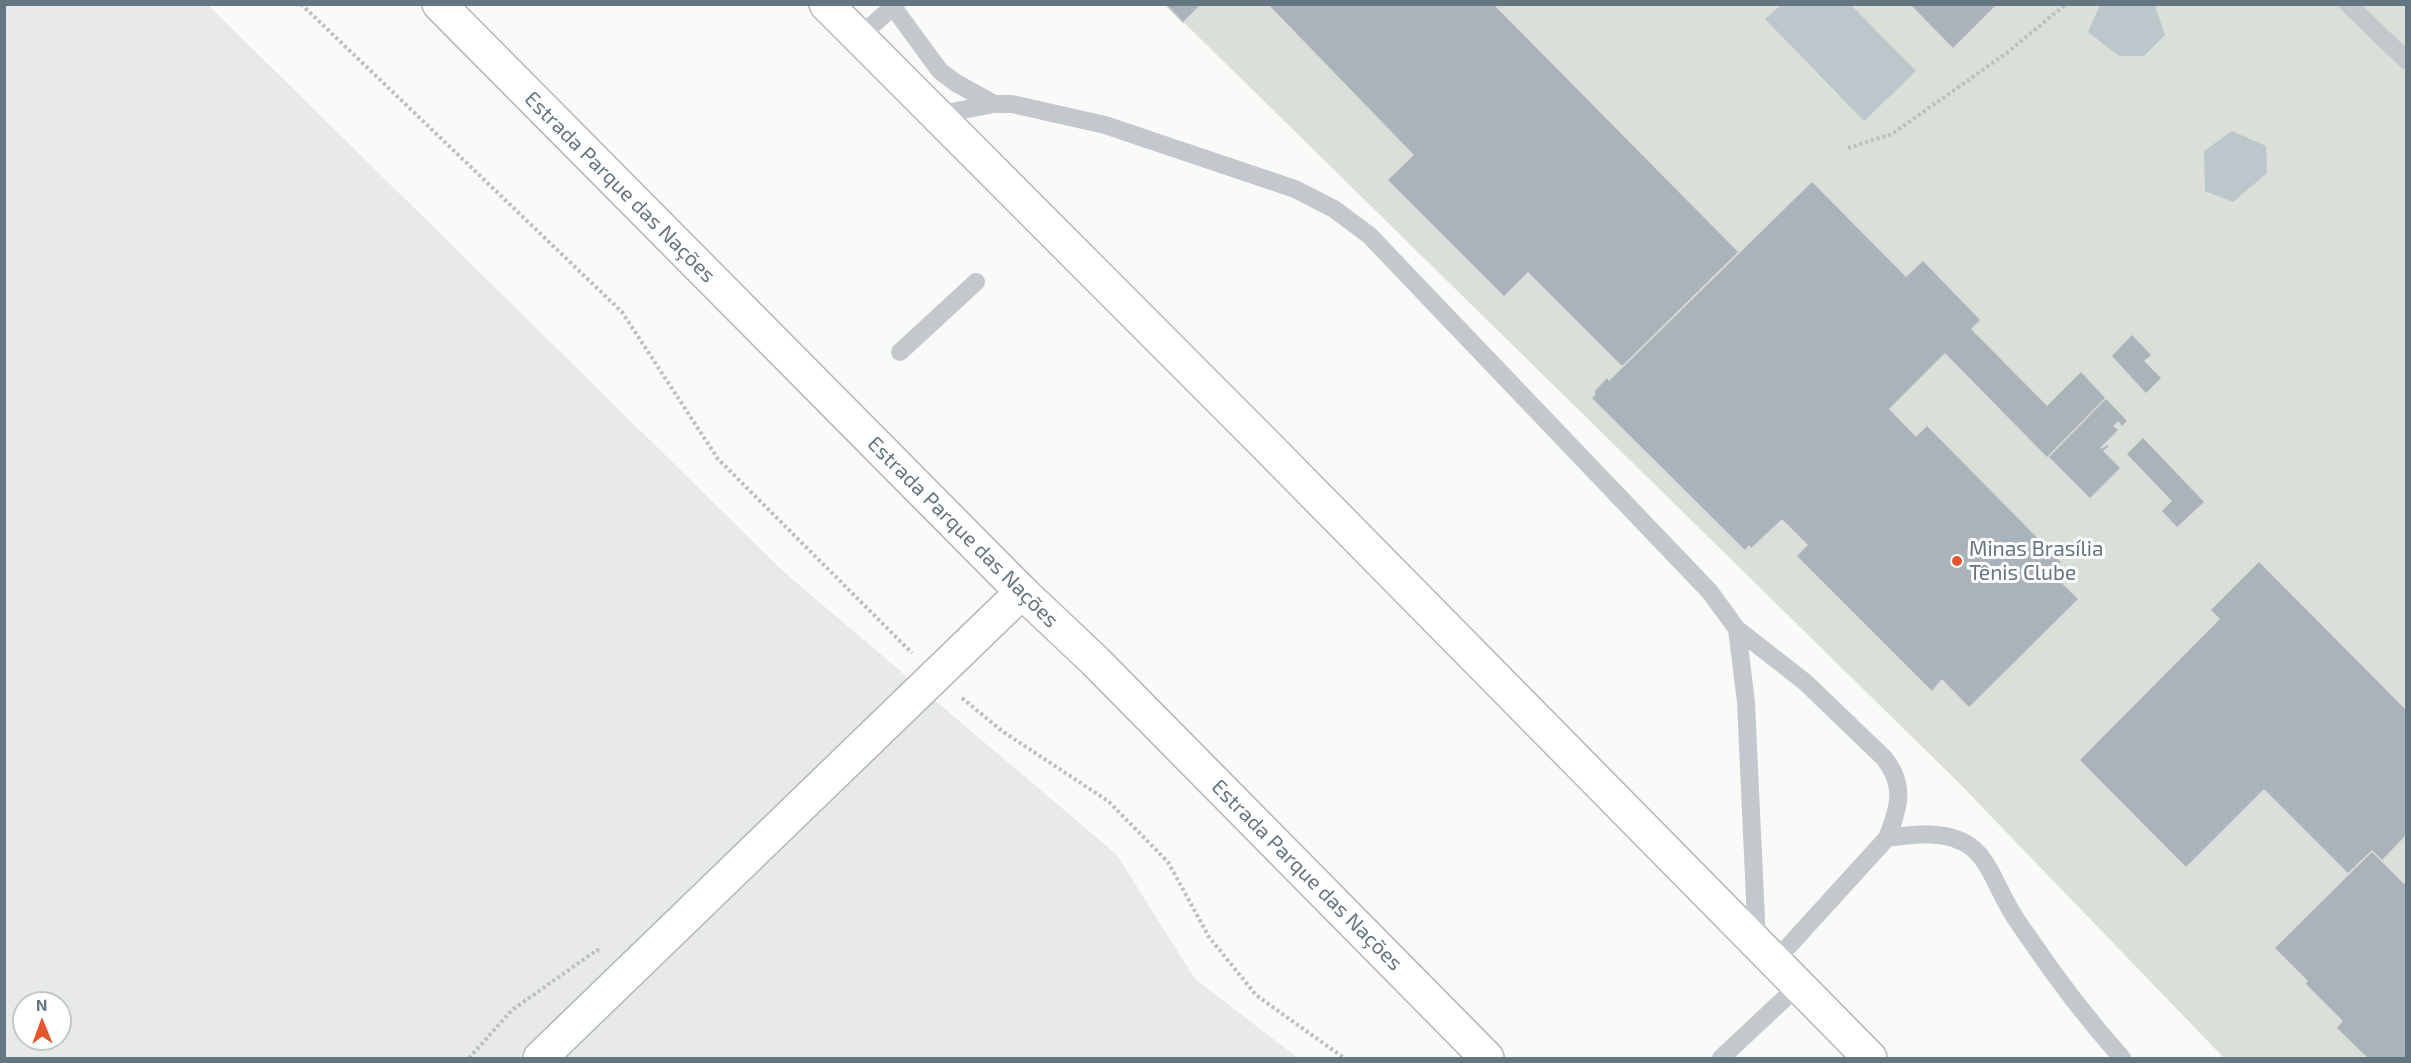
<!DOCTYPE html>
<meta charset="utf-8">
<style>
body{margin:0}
#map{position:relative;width:2411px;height:1063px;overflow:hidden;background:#fafaf8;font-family:"Exo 2",sans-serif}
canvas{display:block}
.frame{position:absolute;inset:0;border:6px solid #657683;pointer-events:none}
.north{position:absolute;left:12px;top:991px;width:60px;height:60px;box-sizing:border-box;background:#fff;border:2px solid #c1c8cd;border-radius:50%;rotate:359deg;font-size:16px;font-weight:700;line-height:24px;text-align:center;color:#657683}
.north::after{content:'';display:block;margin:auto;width:21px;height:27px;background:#e4572e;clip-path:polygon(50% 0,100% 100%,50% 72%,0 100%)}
</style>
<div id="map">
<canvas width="2411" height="1063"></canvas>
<div class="frame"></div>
<div class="north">N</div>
</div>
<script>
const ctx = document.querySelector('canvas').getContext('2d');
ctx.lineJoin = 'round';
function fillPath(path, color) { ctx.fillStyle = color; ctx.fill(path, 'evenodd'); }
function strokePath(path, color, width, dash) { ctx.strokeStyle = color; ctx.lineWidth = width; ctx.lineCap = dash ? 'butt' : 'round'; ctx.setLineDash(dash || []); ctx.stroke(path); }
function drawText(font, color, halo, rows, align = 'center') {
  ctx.font = font + ' "Exo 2",sans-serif'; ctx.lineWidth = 6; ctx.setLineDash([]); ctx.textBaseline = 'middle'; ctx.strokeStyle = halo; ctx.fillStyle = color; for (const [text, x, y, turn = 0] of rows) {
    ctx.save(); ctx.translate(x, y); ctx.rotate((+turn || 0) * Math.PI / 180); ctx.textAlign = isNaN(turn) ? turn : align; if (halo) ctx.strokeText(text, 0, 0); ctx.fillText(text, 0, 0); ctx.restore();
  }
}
const built = new Path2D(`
 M5 4 208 5 785 573 1117 855 1195 979 1298 1058H5ZM24 1003H60V1039H24Z`);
const green = new Path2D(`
 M1166 5H2406V1058H2224L1958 782Z`);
const water = new Path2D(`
 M2152 4 2155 6 2165 35 2144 56H2119L2088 32 2100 5Z
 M1781 5H1851L1916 71 1864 121 1765 19Z
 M2232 131 2266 146 2267 173 2233 202 2205 191 2204 151Z`);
const building = new Path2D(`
 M1165 4H1197L1199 7 1183 23Z
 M1267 4H1494L1739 252 1622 367 1528 273 1504 297 1387 180 1413 155Z
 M1909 4H1998L1953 49Z
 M1812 181 1906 276 1923 260 1981 320 1972 329 2047 405 2081 371 2106 398 2047 458 1945 354 1890 409 1916 436 1927 425 2062 562 2052 573 2079 599 1969 708 1942 680 1932 692 1796 556 1807 545 1782 520 1751 549 1749 546 1745 551 1591 398 1595 394 1594 391 1607 377 1609 380Z
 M2132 334 2152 355 2145 361 2162 378 2146 394 2111 356Z
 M2106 398 2128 421 2122 427 2118 422 2114 426 2119 430 2101 448 2108 444 2110 446 2104 451 2121 468 2090 499 2048 457Z
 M2143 437 2205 502 2177 528 2161 511 2171 501 2126 454Z
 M2259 561 2406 709V836L2382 861 2372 851 2348 874 2264 790 2186 868 2079 760 2219 619 2210 610Z
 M2372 851 2404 883 2406 880V1058H2367L2336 1028 2342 1021 2305 984 2307 981 2274 948Z`);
const path = new Path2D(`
 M301 4 622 312 718 459 912 653
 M1848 148 1892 134 2008 52 2066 4
 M962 698 1002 731 1108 801 1168 862 1209 937 1256 995 1344 1058
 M469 1058 512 1010 597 950 602 952`);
const lane = new Path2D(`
 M2348 4 2406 60
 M893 7 940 71 956 83 994 104
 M859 37 896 4
 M936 115 994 104H1012L1105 125 1295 189 1334 209 1369 235 1710 592 1737 629 1746 702 1757 942
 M900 352 976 282
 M1737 629 1805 682 1884 758C1906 785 1899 808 1887 838L1775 961
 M1887 838C1912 835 1940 830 1963 842 1985 852 1994 880 2005 900 2011 912 2019 924 2027 935 2056 978 2088 1020 2122 1058
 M1721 1058 1799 985`);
const secondary = new Path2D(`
 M540 1058 1022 592`);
const highway = new Path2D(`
 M439 4 1022 592 1095 661 1487 1058
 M826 4 1260 439 1870 1058`);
const markers = [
 [1957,561,6,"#e4572e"]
];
const streetNames = [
 ["Estrada Parque das Nações",620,187,45],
 ["Estrada Parque das Nações",963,532,45],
 ["Estrada Parque das Nações",1307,875,45]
];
const poiNames = [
 ["Minas Brasília",1969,549],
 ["Tênis Clube",1969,573]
];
fillPath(built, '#e8e9e9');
fillPath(green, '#dadfd7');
fillPath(water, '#bbc7cb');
fillPath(building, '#aab3b9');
strokePath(building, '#dcdcda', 1.5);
strokePath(secondary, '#b3babf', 36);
strokePath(highway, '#b4b9bd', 36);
strokePath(path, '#bbbfc2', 4, [3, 3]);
strokePath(lane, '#c3c8cc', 18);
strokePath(secondary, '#fff', 33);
strokePath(highway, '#fff', 33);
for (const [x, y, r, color] of markers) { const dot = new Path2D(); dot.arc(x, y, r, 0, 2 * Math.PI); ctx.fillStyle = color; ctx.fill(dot); strokePath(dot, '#fff', 2); }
drawText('21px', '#657683', '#fff', streetNames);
drawText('21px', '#657683', '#fff', poiNames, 'left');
</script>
